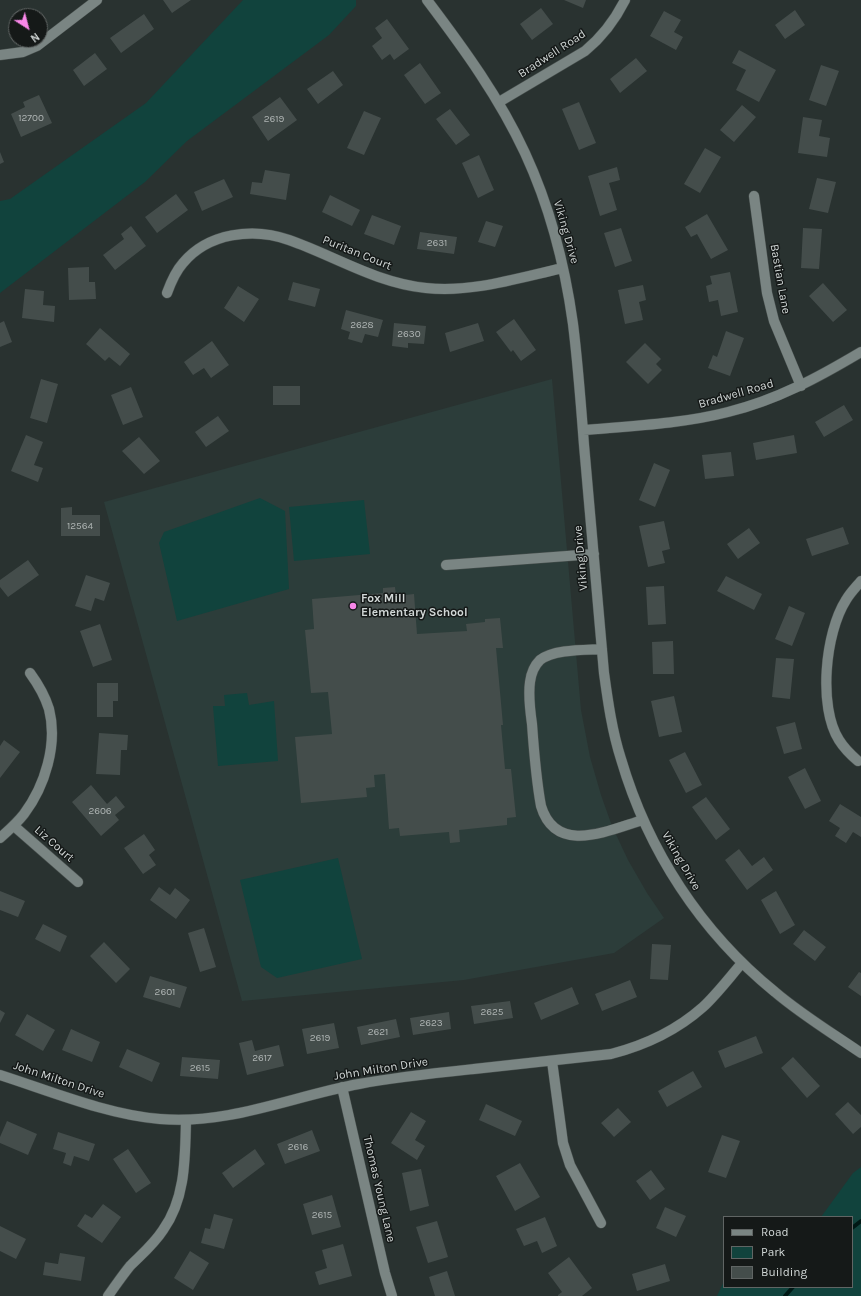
<!DOCTYPE html>
<style>
body{margin:0}
#map{position:relative;width:861px;height:1296px;overflow:hidden;background:#293230;font-family:Karla,sans-serif}
canvas{display:block}
.legend{position:absolute;left:723px;top:1216px;width:130px;height:72px;box-sizing:border-box;background:#151918;border:1px solid #606564;margin:0;padding:5px 7px;list-style:none;font-size:12px;color:#d1d7d6}
.legend li{display:flex;align-items:center;gap:8px;height:20px}
.legend b{width:20px;border:1px solid #606564}
.north{position:absolute;left:8px;top:8px;width:40px;height:40px;box-sizing:border-box;background:#151918;border:1px solid #606564;border-radius:50%;rotate:144deg;font-size:11px;font-weight:700;line-height:16px;text-align:center;color:#d1d7d6}
.north::after{content:'';display:block;margin:auto;width:14px;height:18px;background:#f987e9;clip-path:polygon(50% 0,100% 100%,50% 72%,0 100%)}
</style>
<div id="map">
<canvas width="861" height="1296"></canvas>
<ul class="legend">
<li><b style="height:5px;background:#7a8583"></b>Road</li>
<li><b style="height:11px;background:#11433d"></b>Park</li>
<li><b style="height:11px;background:#444d4b"></b>Building</li>
</ul>
<div class="north">N</div>
</div>
<script>
const ctx = document.querySelector('canvas').getContext('2d');
ctx.lineJoin = 'round';
function fillPath(path, color) { ctx.fillStyle = color; ctx.fill(path, 'evenodd'); }
function strokePath(path, color, width, dash) { ctx.strokeStyle = color; ctx.lineWidth = width; ctx.lineCap = dash ? 'butt' : 'round'; ctx.setLineDash(dash || []); ctx.stroke(path); }
function drawText(font, color, halo, rows, align = 'center') {
  ctx.font = font + ' Karla,sans-serif'; ctx.lineWidth = 3; ctx.setLineDash([]); ctx.textBaseline = 'middle'; ctx.strokeStyle = halo; ctx.fillStyle = color; for (const [text, x, y, turn = 0] of rows) {
    ctx.save(); ctx.translate(x, y); ctx.rotate((+turn || 0) * Math.PI / 180); ctx.textAlign = isNaN(turn) ? turn : align; if (halo) ctx.strokeText(text, 0, 0); ctx.fillText(text, 0, 0); ctx.restore();
  }
}
const built = new Path2D(`
 M552 379 581 710 590 757 601 795 612 826 628 860 647 893 664 918 614 953 464 980 242 1001 104 502Z`);
const green = new Path2D(`
 M243 0H356V6L329 35 187 141 145 182 0 293V201L10 199 146 103Z
 M260 498 285 511 289 589 177 621 159 543 164 532Z
 M364 500 370 554 294 561 289 507Z
 M247 693 249 705 274 701 278 761 218 766 213 706H225L224 695Z
 M338 858 362 959 277 978 261 967 240 880Z
 M861 1167V1296H717L724 1281V1287H852V1217H821L853 1173Z`);
const stream = new Path2D(`
 M852 1228 861 1221
 M785 1296 793 1287`);
const building = new Path2D(`
 M163 0H191L172 13Z
 M564 0H586L583 8Z
 M541 8 553 24 532 40 520 24Z
 M795 10 805 25 785 39 775 25Z
 M664 11 681 20 674 32 683 37 676 50 650 36Z
 M144 14 154 29 121 53 110 38Z
 M387 19 409 49 394 60 390 54 382 60 372 46 382 38 375 28Z
 M739 50 776 70 759 102 736 90 746 70 732 63Z
 M95 53 107 69 84 86 73 70Z
 M636 58 647 71 620 93 610 79Z
 M420 63 441 93 425 104 404 75Z
 M821 65 839 71 826 106 809 100Z
 M333 71 343 85 318 104 307 89Z
 M39 95 52 123 21 137 11 114 25 107 23 102Z
 M280 97 297 120 268 141 252 117Z
 M579 102 596 143 579 150 562 109Z
 M742 105 756 117 734 142 720 130Z
 M450 109 470 135 456 145 436 119Z
 M364 111 381 118 364 155 347 148Z
 M803 117 822 120 819 136 830 138 827 157 798 153Z
 M705 148 721 157 700 193 684 184Z
 M0 152 4 162 0 164Z
 M479 155 494 190 478 198 462 163Z
 M617 167 620 180 609 183 617 210 600 216 588 176Z
 M265 170 290 174 286 200 250 194 252 182 262 183Z
 M817 178 836 182 828 213 809 209Z
 M224 179 233 197 202 211 194 192Z
 M176 194 188 210 157 233 145 217Z
 M330 195 360 210 352 226 322 212Z
 M707 214 728 250 711 259 697 234 691 237 685 227Z
 M372 215 401 226 394 245 364 234Z
 M486 221 503 226 495 247 478 242Z
 M131 226 146 246 115 270 103 255 124 239 121 234Z
 M621 228 632 261 615 267 604 233Z
 M803 228 822 229 819 269 801 268Z
 M420 232 457 237 454 254 417 249Z
 M89 267V282H95L96 299 69 300 68 268Z
 M730 272 738 312 721 316 718 300 709 302 706 286 712 284 710 276Z
 M293 282 320 289 315 307 288 300Z
 M823 283 847 310 833 322 809 296Z
 M643 285 646 300 639 302 643 320 625 324 618 290Z
 M238 286 259 299 244 322 224 308Z
 M25 289 44 291 43 305 55 306 54 322 22 318Z
 M346 310 383 320 378 337 365 334 362 343 348 339 350 332 341 329Z
 M514 319 536 350 521 361 513 350 511 352 496 332Z
 M4 321 12 342 0 347V323Z
 M394 323 426 326 424 344 408 343V348L392 346Z
 M478 323 484 341 450 352 445 333Z
 M100 328 130 354 120 366 109 357 105 361 86 344Z
 M726 331 744 338 730 376 708 368 713 355 717 357Z
 M212 341 229 365 211 378 204 368 193 375 184 362Z
 M645 343 661 359 656 364 662 370 648 384 626 362Z
 M41 379 58 384 47 423 30 418Z
 M273 386H300V405H273Z
 M131 387 143 417 123 425 111 395Z
 M844 405 853 420 824 437 815 422Z
 M218 416 229 431 206 447 195 432Z
 M26 435 43 442 34 465 43 468 38 482 11 471Z
 M794 435 797 453 756 460 753 443Z
 M139 437 160 461 144 474 122 451Z
 M731 452 734 476 705 479 702 455Z
 M654 463 670 470 655 507 639 500Z
 M72 507V515H100V536H61V508Z
 M664 521 670 549 662 551 665 563 648 567 639 526Z
 M843 527 849 544 812 556 806 539Z
 M749 528 760 543 738 559 727 544Z
 M28 560 39 575 8 597 0 587V580Z
 M86 575 110 583 104 601 95 598 91 611 75 606Z
 M726 576 762 594 754 610 717 591Z
 M664 586 666 624 648 625 646 587Z
 M395 587 396 596 414 594 417 634 467 631 466 624 485 622V619L500 618 503 648H496L503 725H501L505 769H511L516 817 507 818V825L459 830 460 842 450 843 449 832 400 836 399 828 389 829 385 774 374 775 375 787 366 788 367 797 301 803 295 737 332 734 328 692 311 693 305 630 314 629 312 599 383 593V588Z
 M789 606 805 613 792 646 775 639Z
 M100 624 112 660 93 667 80 631Z
 M673 641 674 674H653L652 642Z
 M776 658 794 659 790 699 772 697Z
 M97 683H118V701H113V717H97Z
 M674 696 682 732 659 737 651 701Z
 M795 722 802 749 784 754 776 727Z
 M99 733 128 735 127 750H121L120 775 96 774Z
 M4 740 20 752 0 778V746Z
 M685 752 702 785 686 793 669 760Z
 M805 768 821 801 805 809 788 777Z
 M91 785 107 804 116 796 125 807 115 815 119 820 101 836 72 802Z
 M706 797 730 829 716 840 692 807Z
 M840 804 861 817V837L853 832 846 843 835 836 840 828 829 821Z
 M144 834 155 850 149 855 156 865 143 874 124 848Z
 M739 849 752 866 764 857 773 870 747 890 725 860Z
 M159 887 170 895 175 888 190 900 176 919 150 900Z
 M0 891 25 901 18 917 0 910Z
 M776 891 795 925 780 934 761 900Z
 M43 924 67 936 60 952 35 939Z
 M204 928 216 967 200 972 188 933Z
 M804 930 826 947 815 961 793 944Z
 M104 942 130 969 116 983 90 956Z
 M652 944 671 945 668 980 650 979Z
 M859 972 861 973V996L848 987Z
 M150 976 187 987 180 1008 143 997Z
 M630 980 637 997 602 1011 595 994Z
 M572 987 579 1004 541 1020 534 1003Z
 M510 1001 513 1018 474 1024 471 1006Z
 M0 1010 5 1013 0 1023Z
 M449 1012 451 1029 413 1035 410 1018Z
 M27 1014 55 1030 43 1051 15 1035Z
 M396 1019 400 1037 361 1045 357 1027Z
 M334 1023 339 1048 307 1054 302 1029Z
 M71 1029 100 1042 92 1062 62 1050Z
 M756 1036 763 1053 725 1068 718 1051Z
 M252 1040 255 1051 279 1045 284 1066 247 1075 239 1043Z
 M127 1049 160 1063 152 1082 119 1067Z
 M182 1057 220 1060 218 1079 180 1076Z
 M793 1057 820 1086 807 1098 781 1068Z
 M693 1071 702 1087 667 1107 658 1091Z
 M848 1102 861 1115V1127L853 1134 835 1114Z
 M486 1104 522 1121 515 1136 479 1120Z
 M618 1108 631 1122 614 1137 601 1123Z
 M411 1112 426 1121 415 1140 425 1146 417 1160 391 1143Z
 M7 1121 37 1134 28 1155 0 1143V1137Z
 M312 1130 320 1151 285 1164 277 1144Z
 M58 1132 95 1144 89 1161 74 1156 71 1166 63 1163 66 1153 53 1149Z
 M722 1135 740 1141 726 1178 708 1172Z
 M128 1149 151 1183 136 1193 113 1159Z
 M255 1149 265 1164 233 1188 222 1173Z
 M520 1163 540 1197 515 1211 496 1176Z
 M421 1169 429 1206 410 1211 402 1173Z
 M651 1170 665 1189 650 1200 636 1181Z
 M332 1195 341 1227 312 1235 303 1204Z
 M103 1204 121 1217 102 1243 77 1226 85 1214 92 1218Z
 M665 1207 686 1216 676 1237 656 1228Z
 M214 1214 233 1219 224 1249 201 1243 205 1228 210 1229Z
 M545 1217 557 1246 542 1253 537 1241 524 1246 516 1229Z
 M437 1221 448 1257 428 1263 416 1227Z
 M0 1226 26 1239 16 1259 0 1251Z
 M343 1244 352 1276 319 1285 315 1272 327 1268 322 1250Z
 M190 1251 209 1263 193 1290 174 1278Z
 M60 1253 85 1257 81 1281 43 1275 45 1262 58 1264Z
 M569 1257 592 1288 582 1296H558V1295L562 1292 548 1273Z
 M665 1264 670 1281 637 1291 632 1274Z
 M447 1271 455 1296H435L429 1277Z`);
const minor = new Path2D(`
 M427 0C464 49 499 97 525 153 550 207 565 266 573 324 578 364 581 405 584 445 591 521 598 597 604 673 608 702 612 731 621 759 648 851 701 932 775 992 802 1015 832 1033 861 1053
 M0 55 23 52 37 46 97 0
 M499 102 585 51C602 37 615 20 625 0
 M754 196 767 293 774 321 801 386
 M167 293C171 282 175 272 183 263 208 233 253 227 289 240 335 256 376 283 426 288 472 293 518 278 563 268
 M583 430C630 426 682 424 728 412 777 400 819 377 861 352
 M446 565 594 554
 M602 649C585 650 554 649 540 660 534 666 531 674 530 682 528 696 530 710 532 724 534 752 536 779 541 806 556 856 609 830 643 820
 M858 761C851 755 844 748 839 740 818 707 825 633 846 600 850 593 856 587 861 581
 M14 826 78 882
 M0 838C8 831 17 823 24 814 45 786 58 744 49 709 45 696 38 684 30 673
 M552 1061 563 1143 570 1165 601 1223
 M0 1075C50 1091 108 1115 160 1119 229 1125 293 1096 359 1084 397 1077 436 1073 474 1069 520 1064 565 1059 611 1054 646 1045 676 1031 703 1007 717 994 729 978 742 963
 M342 1087 385 1273 392 1296
 M108 1296C115 1286 122 1276 130 1266 142 1254 154 1244 163 1230 186 1198 185 1157 186 1120`);
const markers = [
 [353,606,4,"#f987e9"]
];
const numberNames = [
 ["12700",31,118],
 ["2619",274,119],
 ["2631",437,243],
 ["2628",362,325],
 ["2630",409,334],
 ["12564",80,526],
 ["2606",100,811],
 ["2601",165,992],
 ["2625",492,1012],
 ["2623",431,1023],
 ["2621",378,1032],
 ["2619",320,1038],
 ["2617",262,1058],
 ["2615",200,1068],
 ["2616",298,1147],
 ["2615",322,1215]
];
const streetNames = [
 ["Bradwell Road",552,54,-33],
 ["Viking Drive",566,232,74],
 ["Puritan Court",357,253,22],
 ["Bastian Lane",780,279,80],
 ["Bradwell Road",736,394,-16],
 ["Viking Drive",581,558,-95],
 ["Liz Court",54,844,41],
 ["Viking Drive",681,861,60],
 ["John Milton Drive",381,1069,-9],
 ["John Milton Drive",59,1080,18],
 ["Thomas Young Lane",379,1189,77]
];
const poiNames = [
 ["Fox Mill",361,599],
 ["Elementary School",361,613]
];
fillPath(built, '#2c3d3a');
fillPath(green, '#11433d');
strokePath(stream, '#001815', 4);
fillPath(building, '#444d4b');
strokePath(minor, '#474f4d', 11);
strokePath(minor, '#7a8583', 10);
for (const [x, y, r, color] of markers) { const dot = new Path2D(); dot.arc(x, y, r, 0, 2 * Math.PI); ctx.fillStyle = color; ctx.fill(dot); strokePath(dot, '#151918', 1.5); }
drawText('10px', '#aeb4b3', null, numberNames);
drawText('12px', '#d1d7d6', '#151918', streetNames);
drawText('bold 12px', '#d1d7d6', '#151918', poiNames, 'left');
</script>
